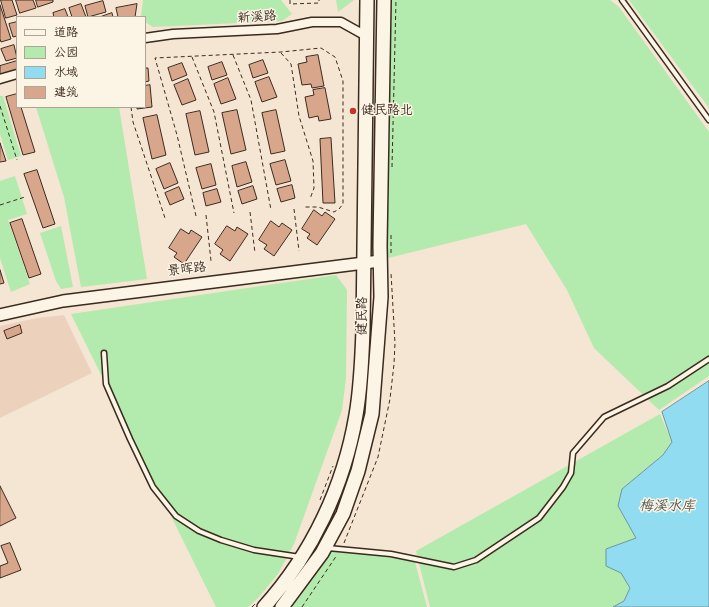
<!DOCTYPE html>
<meta charset="utf-8">
<style>
body{margin:0}
#map{position:relative;width:709px;height:607px;overflow:hidden;background:#f5e5d3;font-family:Mynerve,"LXGW WenKai TC",sans-serif}
canvas{display:block}
.legend{position:absolute;left:16px;top:16px;width:130px;height:92px;box-sizing:border-box;background:#fcf5e5;border:1px solid #afa495;margin:0;padding:5px 7px;list-style:none;font-size:12px;color:#3b2a1e}
.legend li{display:flex;align-items:center;gap:8px;height:20px}
.legend b{width:20px;border:1px solid #afa495}
</style>
<div id="map">
<canvas width="709" height="607"></canvas>
<ul class="legend">
<li><b style="height:5px;background:#fcf5e5"></b>道路</li>
<li><b style="height:11px;background:#b3eaad"></b>公园</li>
<li><b style="height:11px;background:#91dcf1"></b>水域</li>
<li><b style="height:11px;background:#d8a78b"></b>建筑</li>
</ul>
</div>
<script>
const ctx = document.querySelector('canvas').getContext('2d');
ctx.lineJoin = 'round';
function fillPath(path, color) { ctx.fillStyle = color; ctx.fill(path, 'evenodd'); }
function strokePath(path, color, width, dash) { ctx.strokeStyle = color; ctx.lineWidth = width; ctx.lineCap = dash ? 'butt' : 'round'; ctx.setLineDash(dash || []); ctx.stroke(path); }
function drawText(font, color, halo, rows, align = 'center') {
  ctx.font = font + ' Mynerve,"LXGW WenKai TC",sans-serif'; ctx.lineWidth = 3; ctx.setLineDash([]); ctx.textBaseline = 'middle'; ctx.strokeStyle = halo; ctx.fillStyle = color; for (const [text, x, y, turn = 0] of rows) {
    ctx.save(); ctx.translate(x, y); ctx.rotate((+turn || 0) * Math.PI / 180); ctx.textAlign = isNaN(turn) ? turn : align; if (halo) ctx.strokeText(text, 0, 0); ctx.fillText(text, 0, 0); ctx.restore();
  }
}
const built = new Path2D(`
 M64 315 92 373 0 418V326L37 318Z`);
const green = new Path2D(`
 M143 0H281L292 14 282 21 153 27 145 22V17H141Z
 M336 0H354L338 12Z
 M386 0H610L619 7 709 132V376L659 410 594 348 567 290 526 224 384 259Z
 M629 0H709V108Z
 M0 96H3L21 156 8 160 0 134Z
 M36 107H119L147 279 81 287 64 197Z
 M15 176 27 214 8 220 30 284 11 292 0 258V181Z
 M61 226 73 287 61 289 56 281 40 233Z
 M336 275 347 290 346 378 342 410 294 544 278 574 258 598 248 607H216L71 314Z
 M660 414 672 442 663 455 622 489 618 506 636 538 606 549V566L621 573 630 588 624 601 613 607H430L416 551Z
 M329 547 413 555 427 607H286Z`);
const water = new Path2D(`
 M709 381V607H613L624 601 630 588 621 573 606 566V549L636 538 618 506 622 489 663 455 672 442 662 412Z`);
const building = new Path2D(`
 M1 0H12L17 15 6 18Z
 M16 0H33L36 8 20 13Z
 M36 0H53V2L38 7Z
 M103 1 106 12 88 17 85 6Z
 M81 4 86 17H72L69 8Z
 M137 4 135 17H118L116 8Z
 M0 5 11 39 1 42 0 39Z
 M65 9 68 17H54L53 13Z
 M112 13 113 17H100Z
 M17 22V36L13 37 9 24Z
 M14 45 17 58 6 61 1 49Z
 M318 55 324 86 312 88 311 84 302 85 298 64 307 62 306 57Z
 M263 60 268 73 253 78 249 65Z
 M17 61V71L0 76V66Z
 M222 62 227 75 212 80 208 67Z
 M182 63 187 75 172 81 168 68Z
 M145 68H148L149 81 145 82Z
 M269 77 277 97 262 102 255 82Z
 M228 78 236 99 221 104 214 84Z
 M188 79 196 100 182 105 174 85Z
 M150 85 152 107 137 109V107H145V86Z
 M325 88 331 119 319 121 318 116 309 118 305 97 314 95 313 90Z
 M17 94V107H21L35 152 23 155 6 97Z
 M237 110 246 150 231 154 222 113Z
 M276 110 285 151 271 154 262 113Z
 M200 111 209 152 195 155 186 114Z
 M157 115 166 155 152 159 143 118Z
 M331 138 335 203H323L320 139Z
 M0 143 6 161 0 162Z
 M285 160 291 181 276 185 270 164Z
 M246 162 252 182 237 187 232 166Z
 M170 163 178 183 164 189 156 169Z
 M211 164 216 185 202 189 196 168Z
 M37 170 55 224 43 228 24 174Z
 M292 185 295 198 281 202 277 189Z
 M253 186 257 199 242 204 238 191Z
 M179 187 184 199 170 205 165 193Z
 M217 189 221 202 206 206 203 193Z
 M314 210 322 216 325 212 335 219 317 245 307 238 310 234 302 229Z
 M22 219 41 274 29 278 10 223Z
 M271 221 279 227 282 223 292 230 274 256 264 249 267 245 259 240Z
 M227 226 235 231 237 227 248 234 230 261 220 254 223 250 215 244Z
 M181 229 189 234 191 230 202 237 184 264 174 257 177 253 169 248Z
 M0 270 4 283 0 284Z
 M20 325 22 333 7 339 4 331Z
 M0 486 16 518 0 526Z
 M10 543 21 570 0 578V566L8 563 1 546Z`);
const path = new Path2D(`
 M290 0V4L319 3V0
 M281 53 291 64 299 116 313 161 314 188 310 199
 M233 55 251 100 271 210
 M192 57 214 112 234 213
 M0 106 17 160
 M131 107 133 122 165 218
 M392 167 396 0
 M0 205 25 197
 M294 209 299 251
 M250 212 255 253
 M206 215 211 261
 M196 216 177 135 155 58 281 52 321 48 335 57 343 81V204L339 209 334 212 318 207H305
 M391 253V233
 M320 500 333 466
 M344 543 378 457 390 399 394 364 395 343 391 273
 M252 607 255 604
 M302 607 337 555`);
const lane = new Path2D(`
 M622 0 709 120
 M104 353 106 384 130 439 153 487 176 516 199 531 221 540 254 550 300 557
 M328 548 391 554 454 567 476 560 539 518 563 487 571 473 573 453 604 417 668 386 709 359`);
const street = new Path2D(`
 M145 38 173 34 277 29 312 22H341L366 36
 M0 79 17 74`);
const secondary = new Path2D(`
 M0 315 63 301 380 261`);
const primary = new Path2D(`
 M264 607C312 554 344 486 356 415 361 387 362 358 363 330L367 0
 M282 607 322 553 343 514 358 471 372 414 381 297 380 246 384 0`);
const markers = [
 [353,111,4,"#c8321e"]
];
const streetNames = [
 ["新溪路",257,18,-4],
 ["景晖路",187,270,-7],
 ["健民路",363,316,-90]
];
const poiNames = [
 ["健民路北",361,111]
];
const waterNames = [
 ["梅溪水库",667,507]
];
fillPath(built, '#ecd2bd');
fillPath(green, '#b3eaad');
fillPath(water, '#91dcf1');
strokePath(water, '#6f959d', 1);
fillPath(building, '#d8a78b');
strokePath(building, '#3b2a1e', 1);
strokePath(lane, '#3b2a1e', 7);
strokePath(street, '#3b2a1e', 11);
strokePath(secondary, '#3b2a1e', 14);
strokePath(primary, '#3b2a1e', 16);
strokePath(path, '#3b2a1e', 1, [4, 3]);
strokePath(lane, '#fcf5e5', 4);
strokePath(street, '#fcf5e5', 8);
strokePath(secondary, '#fcf5e5', 11);
strokePath(primary, '#fcf5e5', 13);
for (const [x, y, r, color] of markers) { const dot = new Path2D(); dot.arc(x, y, r, 0, 2 * Math.PI); ctx.fillStyle = color; ctx.fill(dot); strokePath(dot, '#fcf5e5', 1.5); }
drawText('13px', '#3b2a1e', '#fcf5e5', streetNames);
drawText('13px', '#3b2a1e', '#fcf5e5', poiNames, 'left');
drawText('italic 14px', '#505653', '#fcf5e5', waterNames);
</script>
